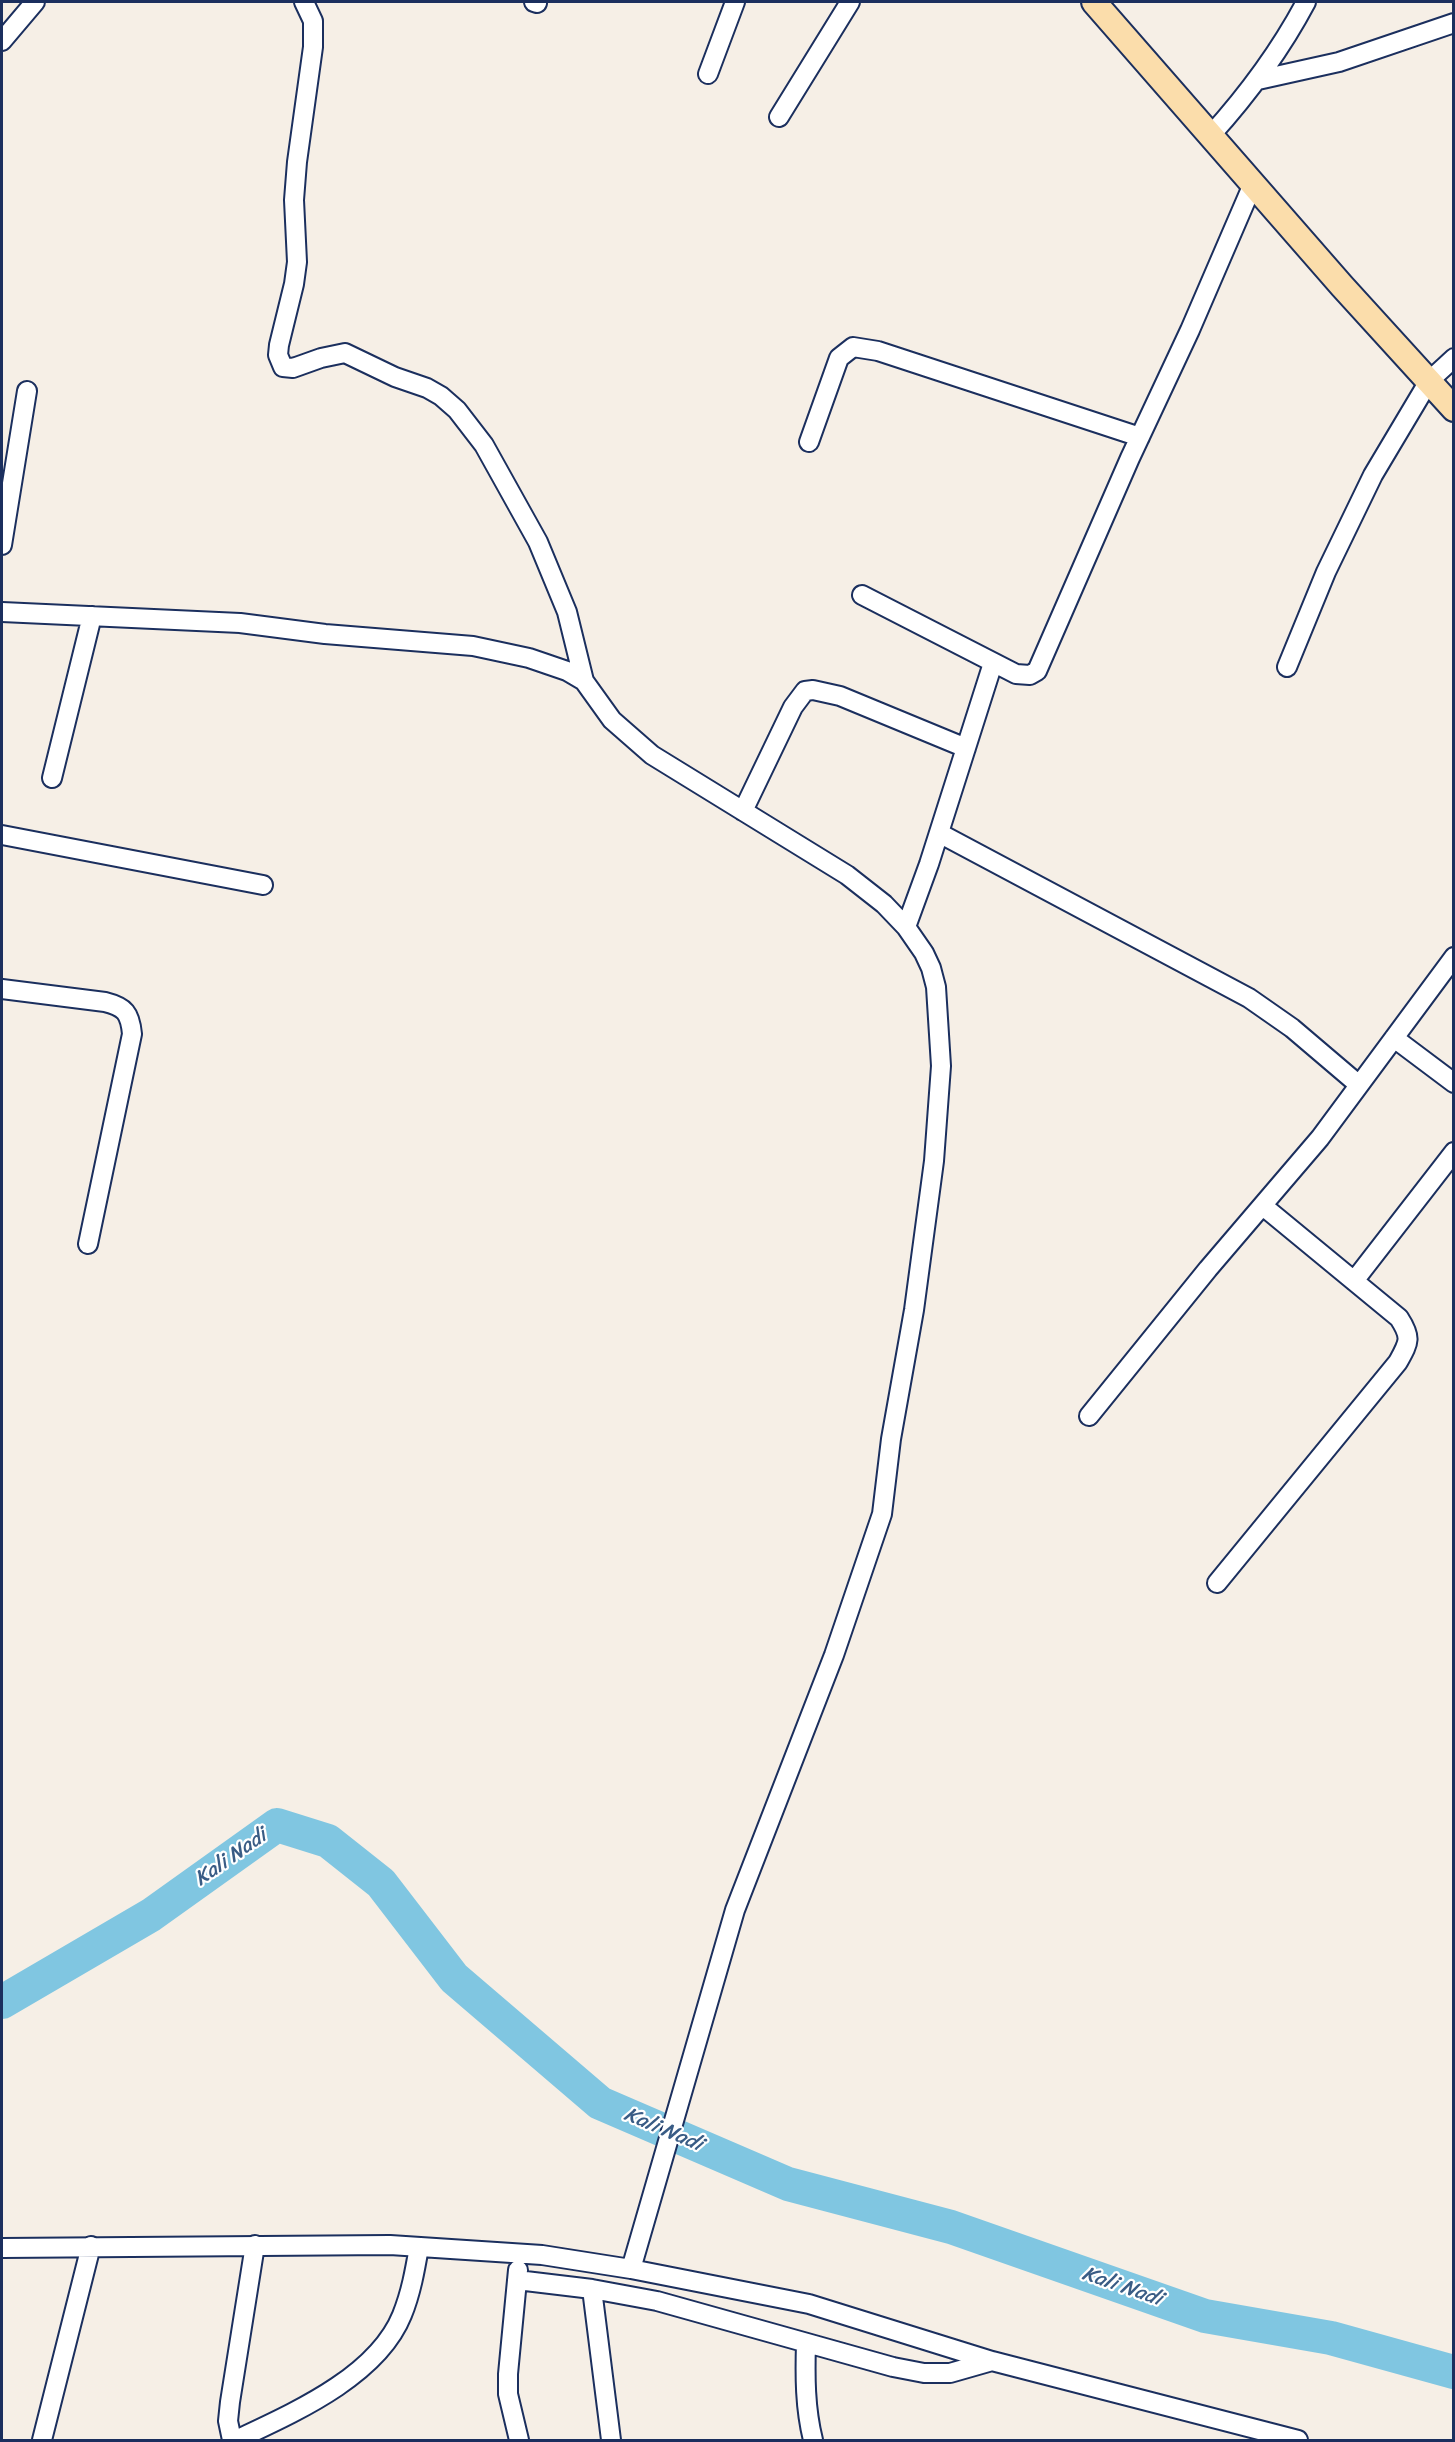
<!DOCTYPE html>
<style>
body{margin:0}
#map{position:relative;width:1455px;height:2442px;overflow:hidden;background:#f6efe6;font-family:Sriracha,sans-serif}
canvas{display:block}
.frame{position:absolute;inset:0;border:3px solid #1b2f5e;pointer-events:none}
</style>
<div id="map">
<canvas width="1455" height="2442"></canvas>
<div class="frame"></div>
</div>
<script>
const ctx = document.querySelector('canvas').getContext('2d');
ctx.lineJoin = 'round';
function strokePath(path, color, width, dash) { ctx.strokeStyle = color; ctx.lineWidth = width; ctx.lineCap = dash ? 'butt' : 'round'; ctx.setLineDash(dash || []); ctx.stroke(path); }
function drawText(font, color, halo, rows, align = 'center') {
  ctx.font = font + ' Sriracha,sans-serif'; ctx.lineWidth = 4.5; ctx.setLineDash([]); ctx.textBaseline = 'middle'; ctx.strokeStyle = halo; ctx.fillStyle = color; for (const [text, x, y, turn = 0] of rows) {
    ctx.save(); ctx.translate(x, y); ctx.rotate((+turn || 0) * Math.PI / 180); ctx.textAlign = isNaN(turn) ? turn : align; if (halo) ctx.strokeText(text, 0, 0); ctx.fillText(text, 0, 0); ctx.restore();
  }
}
const river = new Path2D(`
 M2 2002 151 1915 277 1825 328 1841 381 1883 454 1978 600 2103 788 2184 951 2227 1205 2316 1331 2338 1454 2372`);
const minor = new Path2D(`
 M304 2 313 21V47L297 162 294 200 297 262 294 284 279 345 278 355 283 367 293 368 321 358 345 353 395 377 427 388 441 396 457 410 484 445 538 542 567 612 584 681
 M534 2 537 3
 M2 41 35 2
 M708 74 735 2
 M1258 80 1339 62 1454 23
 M779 117 850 2
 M1211 135C1248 94 1280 51 1306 2
 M809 442 839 358 853 347 878 351 1140 437
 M2 545 27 391
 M862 595 1016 674 1030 675 1037 671 1130 458 1190 330 1253 184
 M2 612 240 623 325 634 473 646 529 658 567 671 584 681 612 720 652 755 847 875 884 904 906 927 924 953 931 968 936 987 941 1066 934 1161 914 1310 891 1439 882 1514 834 1655 735 1910 631 2269
 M1287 667 1326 572 1373 475 1429 381 1454 358
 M52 778 92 616
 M743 811 793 707 805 691 813 690 840 696 966 748
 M939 833 1249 998 1292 1028 1359 1085
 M2 835 263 885
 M906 927 929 864 993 663
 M2 989 105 1002C125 1007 130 1013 132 1034L88 1244
 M1394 1038 1454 1083
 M1354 1281 1454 1152
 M1089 1416 1208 1269 1320 1138 1454 957
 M1217 1583 1398 1362C1409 1342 1412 1338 1399 1318L1263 1206
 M2 2248 390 2245 542 2255 631 2269 809 2304 992 2361 1298 2440
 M518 2270 508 2374V2394L519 2440
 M517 2280 592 2289 657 2301 893 2367 924 2373H950L992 2361
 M592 2289 611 2440
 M806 2343C805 2376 805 2408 813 2440
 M42 2440 91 2246
 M232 2440 228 2421 230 2402 255 2245
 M236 2440C293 2413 377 2377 402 2315 411 2293 415 2270 419 2247`);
const major = new Path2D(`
 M1094 2 1342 286 1454 409`);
const waterNames = [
 ["Kali Nadi",231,1858,-35],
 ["Kali Nadi",663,2130,23],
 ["Kali Nadi",1122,2287,19]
];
strokePath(river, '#80c6e1', 34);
strokePath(minor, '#1b2f5e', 22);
strokePath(major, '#1b2f5e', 28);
strokePath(minor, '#fff', 18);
strokePath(major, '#fbddab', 24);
drawText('italic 21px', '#395c85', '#fff', waterNames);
</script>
